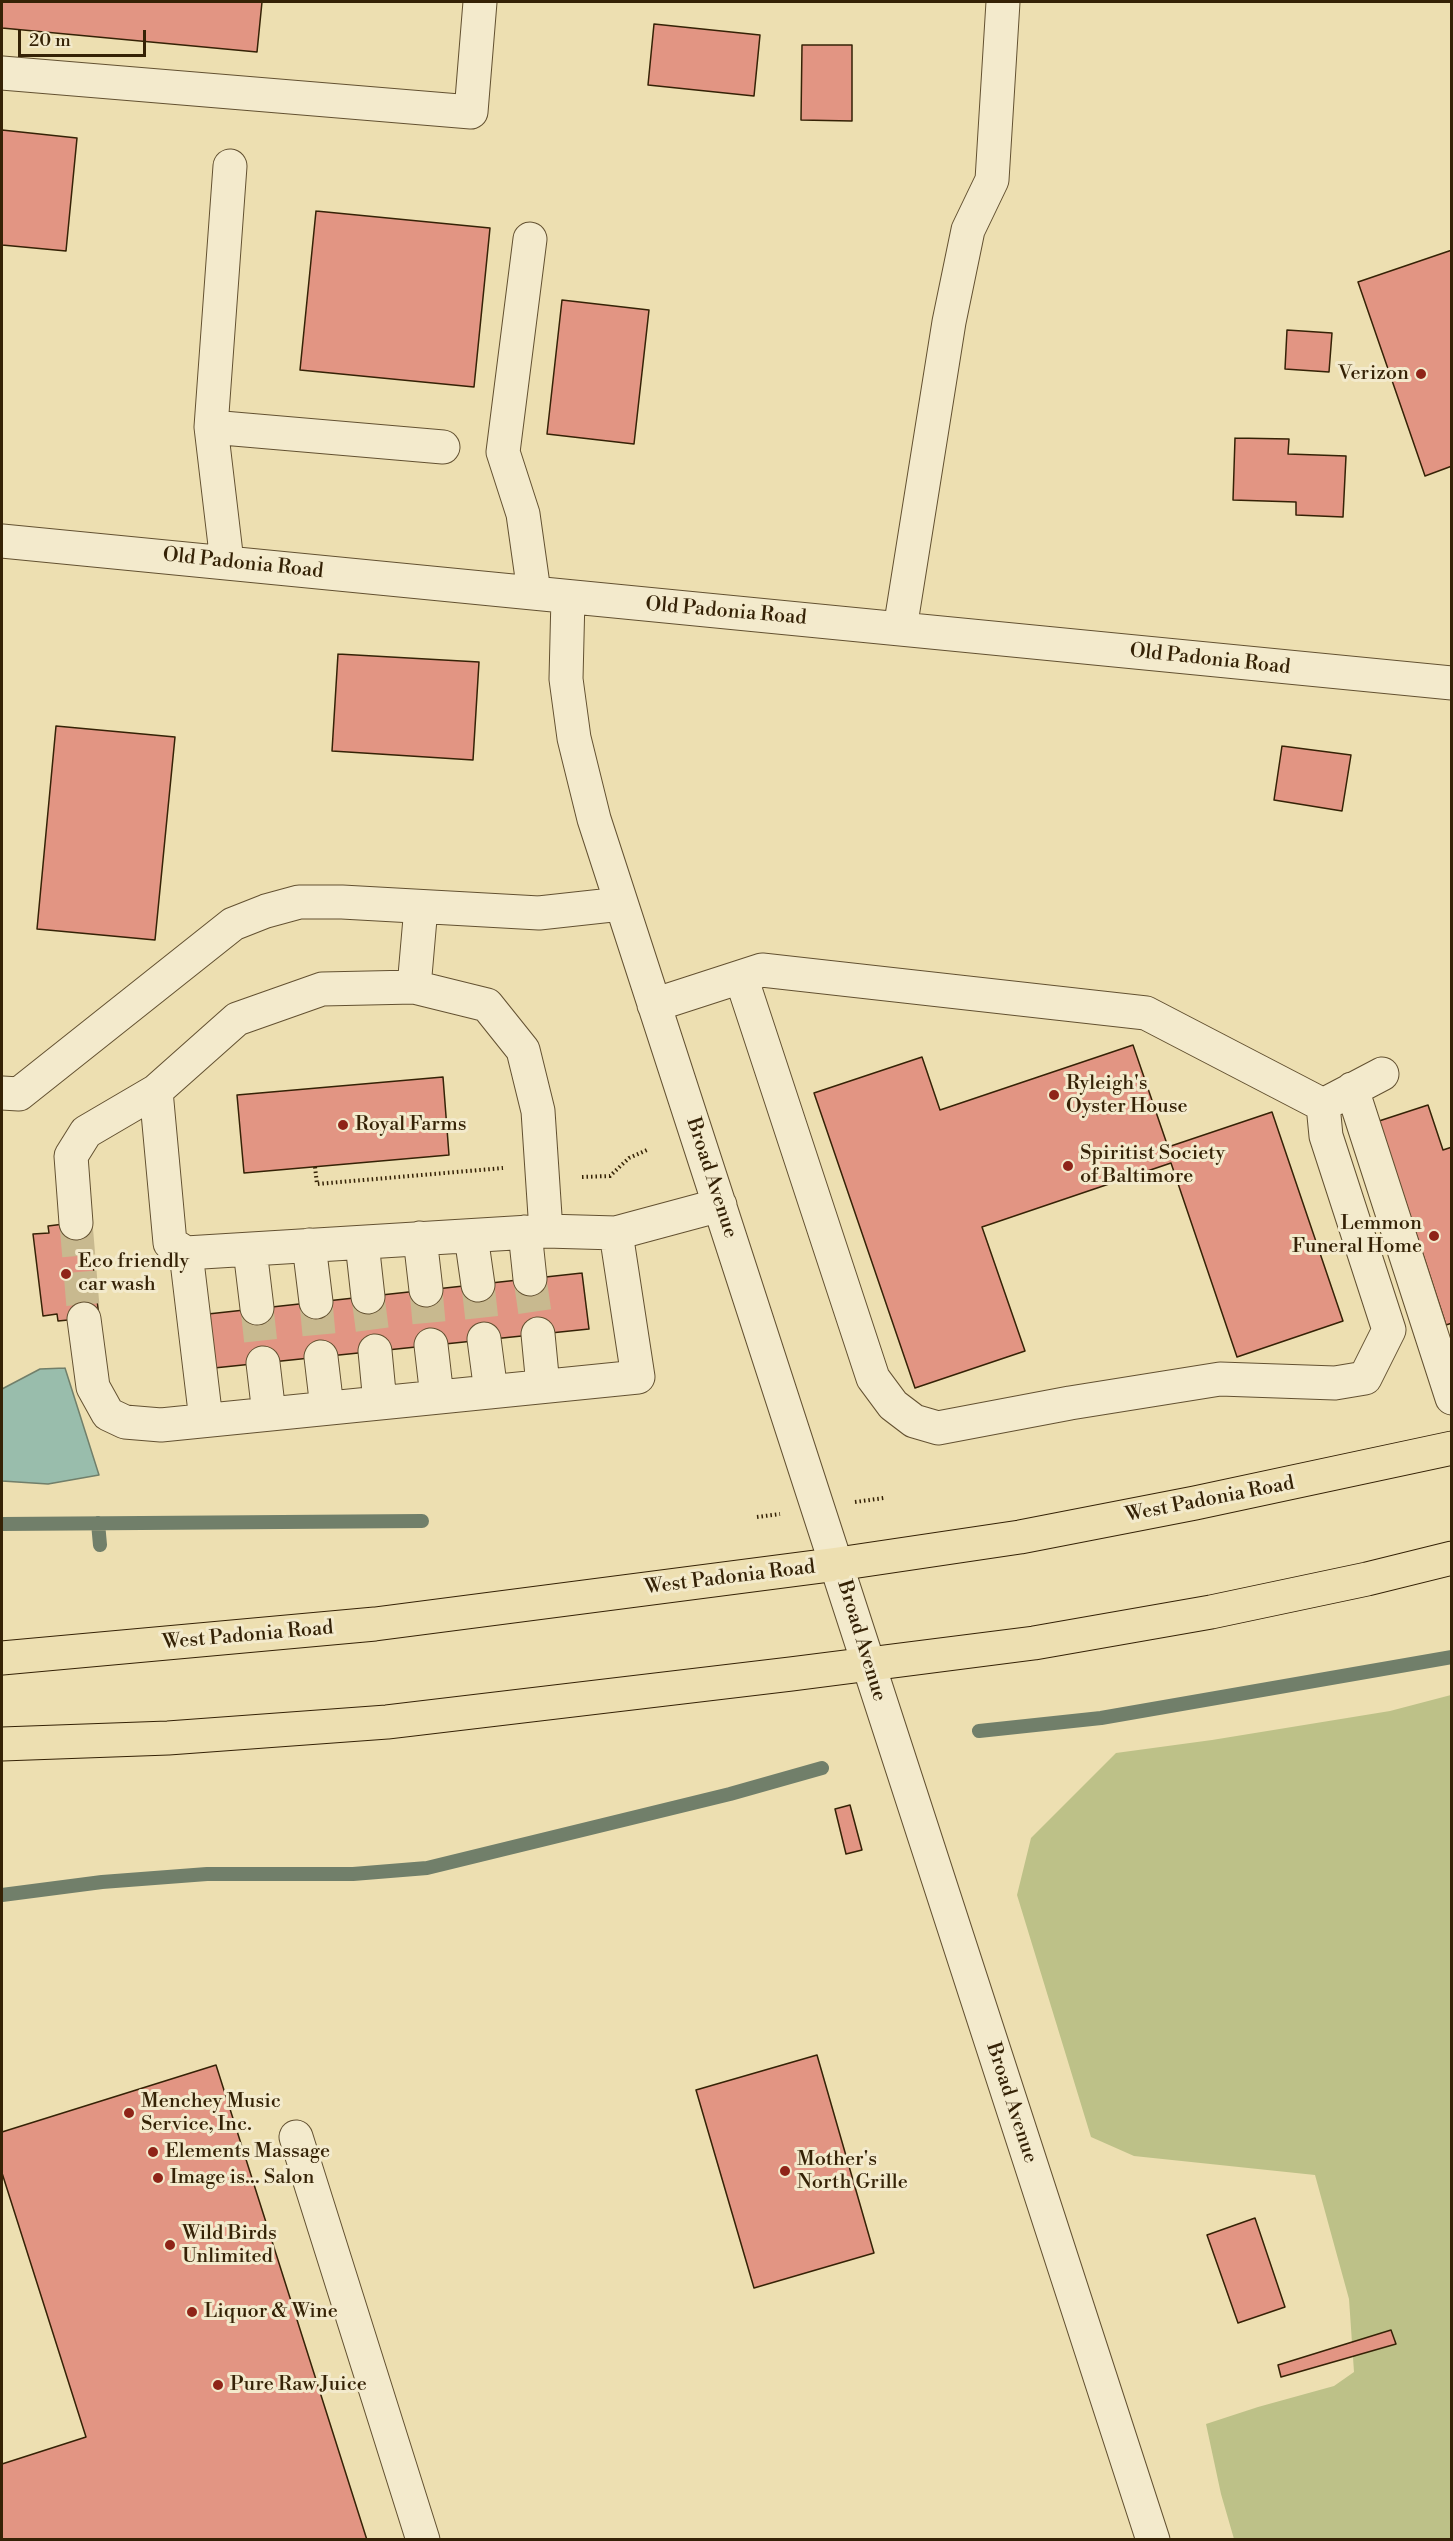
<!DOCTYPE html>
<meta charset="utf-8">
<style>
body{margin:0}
#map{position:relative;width:1453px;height:2541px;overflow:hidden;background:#eddfb1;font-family:"Libre Bodoni",serif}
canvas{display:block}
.frame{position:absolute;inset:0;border:3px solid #352206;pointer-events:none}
.scale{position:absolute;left:18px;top:30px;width:128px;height:27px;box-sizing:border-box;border:3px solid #352206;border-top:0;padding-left:8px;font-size:18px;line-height:21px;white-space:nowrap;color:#352206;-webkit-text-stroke:4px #f3eacc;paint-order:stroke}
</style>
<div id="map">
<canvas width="1453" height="2541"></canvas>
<div class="frame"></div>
<div class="scale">20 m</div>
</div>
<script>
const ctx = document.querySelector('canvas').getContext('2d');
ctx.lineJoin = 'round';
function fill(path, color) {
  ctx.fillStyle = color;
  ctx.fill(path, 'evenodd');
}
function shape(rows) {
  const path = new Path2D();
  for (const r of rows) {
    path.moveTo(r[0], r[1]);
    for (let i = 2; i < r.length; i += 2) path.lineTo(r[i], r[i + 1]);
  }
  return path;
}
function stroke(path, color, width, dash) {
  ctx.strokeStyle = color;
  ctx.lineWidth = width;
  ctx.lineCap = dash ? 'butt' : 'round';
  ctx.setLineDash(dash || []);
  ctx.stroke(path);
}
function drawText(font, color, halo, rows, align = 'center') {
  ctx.font = font + ' "Libre Bodoni",serif';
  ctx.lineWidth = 6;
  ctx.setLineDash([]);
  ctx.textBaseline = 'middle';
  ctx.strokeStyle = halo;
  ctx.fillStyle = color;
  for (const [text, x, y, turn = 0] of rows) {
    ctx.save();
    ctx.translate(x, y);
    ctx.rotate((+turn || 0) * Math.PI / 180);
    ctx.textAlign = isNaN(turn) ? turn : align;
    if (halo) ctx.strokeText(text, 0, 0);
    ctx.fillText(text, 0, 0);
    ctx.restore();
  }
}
fill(shape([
 [1451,1695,1451,2539,1234,2539,1221,2494,1206,2424,1258,2407,1334,2386,1354,2372,1349,2299,1315,2175,1134,2156,1091,2137,1017,1895,1031,1838,1116,1753,1212,1740,1390,1711]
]), '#bdc188');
const water = shape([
 [65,1368,99,1475,48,1484,2,1481,2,1389,40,1369,65,1368]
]);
fill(water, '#99bdac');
stroke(water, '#717f6a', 1.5);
stroke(shape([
 [98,1523,100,1545],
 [2,1524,422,1521],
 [979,1731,1101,1718,1452,1657],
 [2,1895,102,1882,207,1874,353,1874,427,1868,730,1794,822,1768]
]), '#717f6a', 14);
const building = shape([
 [2,2,262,2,257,52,2,28,2,2],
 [654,24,760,35,754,96,648,85,654,24],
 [802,45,852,45,852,121,801,120,802,45],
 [2,130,77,138,66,251,2,245,2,130],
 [316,211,490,228,474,387,300,370,316,211],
 [1452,250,1452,466,1425,476,1358,282,1452,250],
 [562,300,649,310,634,444,547,434,562,300],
 [1287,330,1332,333,1329,372,1285,369,1287,330],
 [1235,438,1289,439,1288,454,1346,456,1343,517,1296,515,1296,502,1233,500,1235,438],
 [338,654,479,662,473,760,332,751,338,654],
 [56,726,175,737,155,940,37,929,56,726],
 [1282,746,1351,755,1342,811,1274,800,1282,746],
 [1133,1045,1168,1147,1272,1112,1343,1321,1237,1357,1171,1163,982,1227,1025,1351,915,1388,814,1093,922,1057,940,1110,1133,1045],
 [443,1077,449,1155,244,1173,237,1095,443,1077],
 [1428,1105,1443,1150,1452,1147,1452,1323,1446,1325,1379,1121,1428,1105],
 [88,1221,99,1317,58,1321,57,1314,43,1316,33,1234,49,1233,48,1226,88,1221],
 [582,1273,589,1329,214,1368,208,1314,582,1273],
 [850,1805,862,1850,846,1854,835,1809,850,1805],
 [817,2055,874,2253,754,2288,696,2090,817,2055],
 [216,2065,367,2540,2,2540,2,2464,86,2437,2,2173,2,2132,216,2065],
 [1255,2218,1285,2307,1238,2323,1207,2235,1255,2218],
 [1391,2330,1396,2344,1281,2377,1278,2365,1391,2330]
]);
fill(building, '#e29583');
stroke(building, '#352206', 1.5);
stroke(shape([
 [76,1223,84,1319],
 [530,1279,538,1334],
 [478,1285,484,1339],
 [426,1290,431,1345],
 [368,1297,375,1351],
 [316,1302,321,1357],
 [257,1308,263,1363]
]), '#c8b98f', 33, [33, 16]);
const minor = shape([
 [2,73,471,112,480,2],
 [530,239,503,452,523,514,534,592],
 [211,427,443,447],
 [2,541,1452,683],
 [227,562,211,427,230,166],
 [568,597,566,679,574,738,594,819,1153,2540],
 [900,629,949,322,968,230,992,180,1003,2],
 [421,907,414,987,322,989,237,1019,156,1091,170,1243,186,1253,546,1231,616,1233,720,1205],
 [741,977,873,1378,893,1405,914,1421,938,1428,1070,1403,1220,1379,1335,1383,1365,1378,1389,1330,1326,1136,1323,1105],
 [414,987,487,1005,523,1050,538,1111,546,1231],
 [654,1005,762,970,1146,1013,1323,1105,1382,1074],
 [1352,1089,1452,1398],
 [2,1093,19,1094,233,924,266,911,299,902,342,902,539,913,621,904],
 [76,1223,71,1156,86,1132,156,1091],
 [525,1232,530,1279],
 [471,1236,478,1285],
 [420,1238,426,1290],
 [362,1243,368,1297],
 [309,1245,316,1302],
 [250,1250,257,1308],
 [186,1253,206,1420],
 [84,1319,93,1387,108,1414,125,1422,161,1425,638,1377,616,1233],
 [538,1334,543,1386],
 [484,1339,491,1392],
 [431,1345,437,1397],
 [375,1351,380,1403],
 [321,1357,327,1408],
 [263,1363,269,1414],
 [296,2137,423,2540]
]);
const major = shape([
 [2,1658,375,1624,838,1564,1020,1537,1195,1503,1452,1448],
 [2,1744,168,1738,387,1722,791,1674,1034,1643,1211,1612,1367,1579,1452,1558]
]);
stroke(minor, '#635131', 35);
stroke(major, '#352206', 35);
stroke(shape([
 [315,1167,317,1184,503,1168],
 [582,1177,610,1176,629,1158,647,1150],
 [855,1502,884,1498],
 [757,1517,780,1514]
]), '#352206', 4, [1.5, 3]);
stroke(minor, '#f3eacc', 33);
stroke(major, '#eddfb1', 33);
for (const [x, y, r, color] of [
 [1421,374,6,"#8f2418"],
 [1054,1095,6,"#8f2418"],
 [343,1125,6,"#8f2418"],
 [1068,1166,6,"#8f2418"],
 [1434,1236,6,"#8f2418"],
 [66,1274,6,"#8f2418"],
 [129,2113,6,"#8f2418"],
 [153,2152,6,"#8f2418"],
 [785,2171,6,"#8f2418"],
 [158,2178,6,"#8f2418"],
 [170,2245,6,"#8f2418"],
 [192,2312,6,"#8f2418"],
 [218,2385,6,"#8f2418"]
]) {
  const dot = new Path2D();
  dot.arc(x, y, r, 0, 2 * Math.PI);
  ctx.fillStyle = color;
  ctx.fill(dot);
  stroke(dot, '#f3eacc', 2);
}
drawText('20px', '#352206', '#f3eacc', [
 ["Verizon",1409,374,"right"],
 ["Ryleigh's",1066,1084],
 ["Oyster House",1066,1107],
 ["Royal Farms",355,1125],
 ["Spiritist Society",1080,1154],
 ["of Baltimore",1080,1177],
 ["Lemmon",1422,1224,"right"],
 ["Funeral Home",1422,1247,"right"],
 ["Eco friendly",78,1262],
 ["car wash",78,1285],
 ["Menchey Music",141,2102],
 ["Service, Inc.",141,2125],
 ["Elements Massage",165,2152],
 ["Mother's",797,2160],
 ["North Grille",797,2183],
 ["Image is… Salon",170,2178],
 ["Wild Birds",182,2234],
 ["Unlimited",182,2257],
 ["Liquor & Wine",204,2312],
 ["Pure Raw Juice",230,2385]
], 'left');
drawText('20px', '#352206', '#f3eacc', [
 ["Old Padonia Road",243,564,6],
 ["Old Padonia Road",726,612,5],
 ["Old Padonia Road",1210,660,6],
 ["Broad Avenue",711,1178,72],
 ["West Padonia Road",1210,1500,-11],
 ["West Padonia Road",730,1578,-7],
 ["West Padonia Road",248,1636,-5],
 ["Broad Avenue",861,1641,73],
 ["Broad Avenue",1011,2103,72]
]);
</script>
